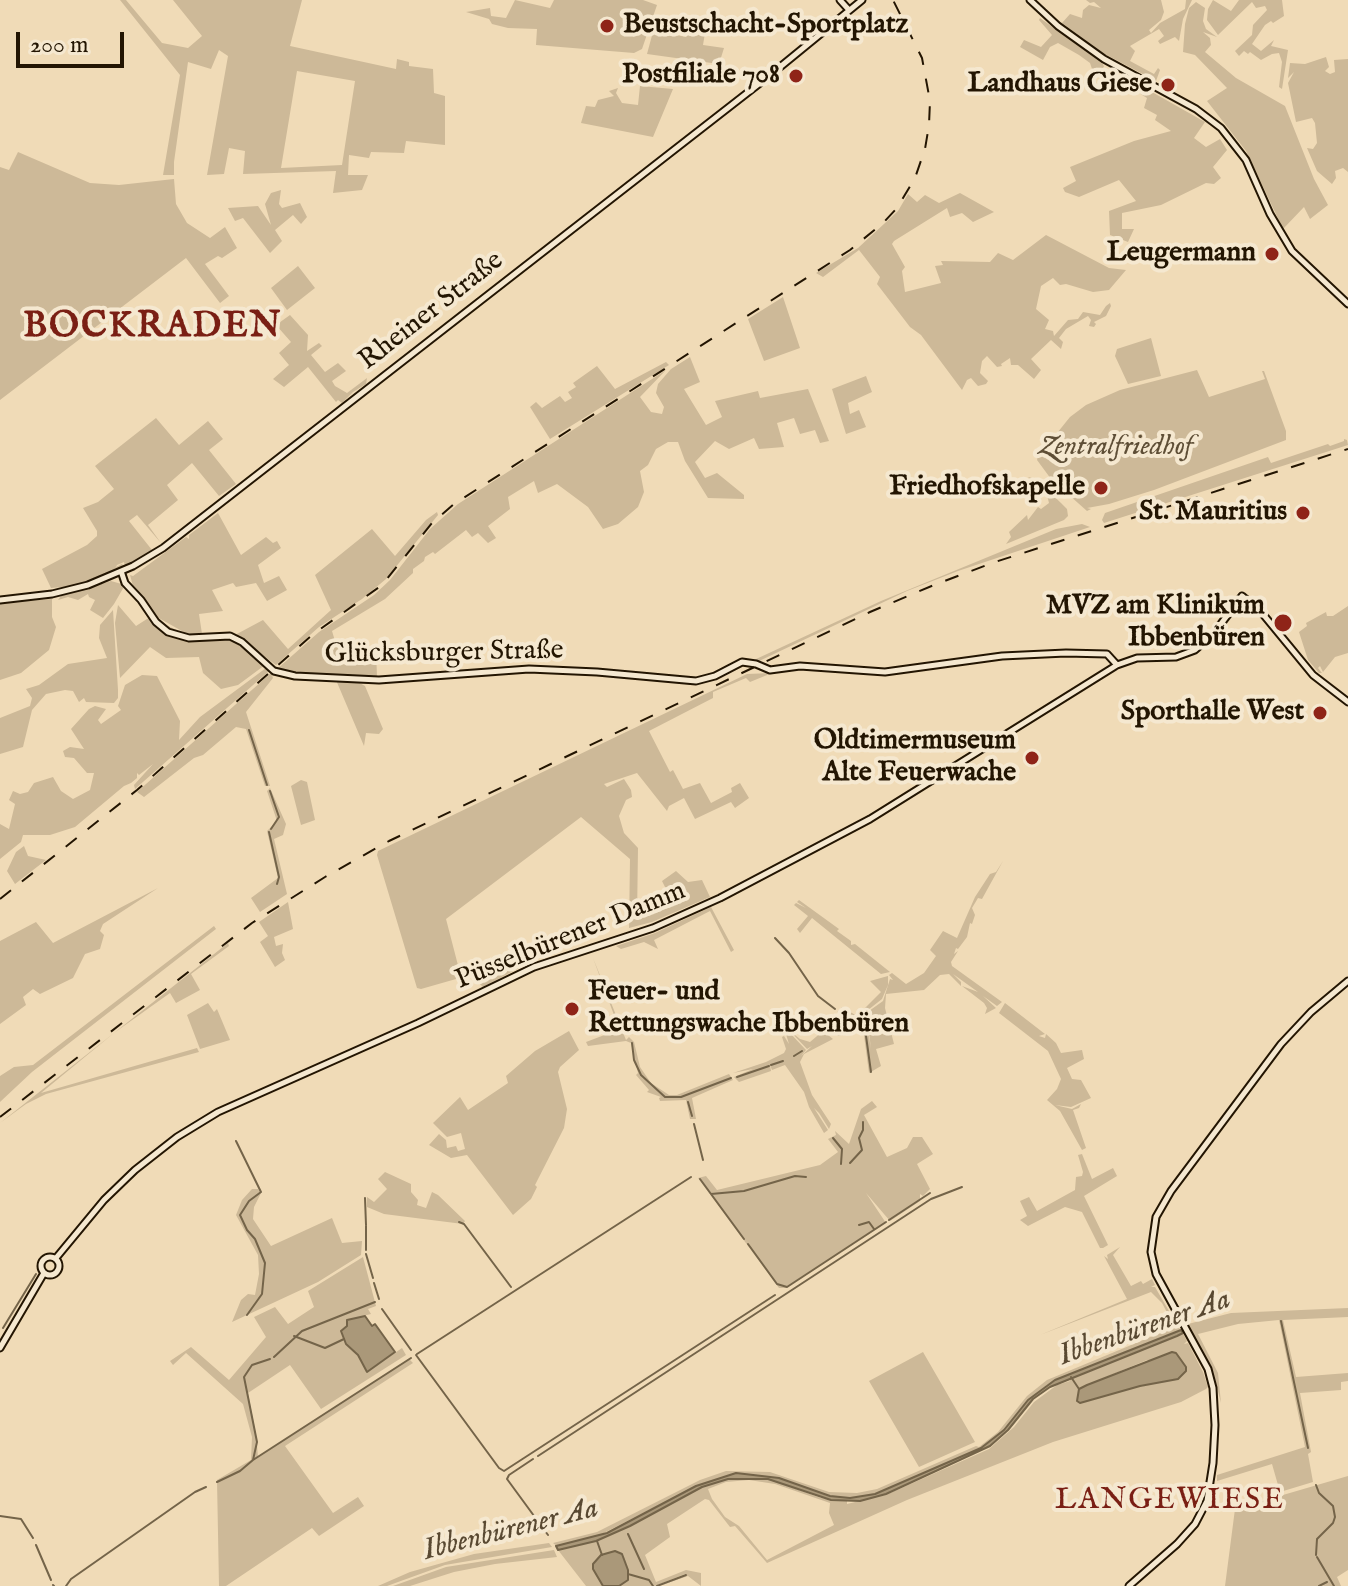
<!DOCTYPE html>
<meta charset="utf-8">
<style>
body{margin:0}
#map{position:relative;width:1348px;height:1586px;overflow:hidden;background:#f0dbb7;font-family:"IM FELL English",serif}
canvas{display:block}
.scale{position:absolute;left:16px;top:32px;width:108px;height:36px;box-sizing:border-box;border:4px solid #231502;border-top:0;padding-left:10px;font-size:24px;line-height:28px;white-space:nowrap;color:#231502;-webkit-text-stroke:6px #f5e8d0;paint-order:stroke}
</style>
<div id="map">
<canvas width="1348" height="1586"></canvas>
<div class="scale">200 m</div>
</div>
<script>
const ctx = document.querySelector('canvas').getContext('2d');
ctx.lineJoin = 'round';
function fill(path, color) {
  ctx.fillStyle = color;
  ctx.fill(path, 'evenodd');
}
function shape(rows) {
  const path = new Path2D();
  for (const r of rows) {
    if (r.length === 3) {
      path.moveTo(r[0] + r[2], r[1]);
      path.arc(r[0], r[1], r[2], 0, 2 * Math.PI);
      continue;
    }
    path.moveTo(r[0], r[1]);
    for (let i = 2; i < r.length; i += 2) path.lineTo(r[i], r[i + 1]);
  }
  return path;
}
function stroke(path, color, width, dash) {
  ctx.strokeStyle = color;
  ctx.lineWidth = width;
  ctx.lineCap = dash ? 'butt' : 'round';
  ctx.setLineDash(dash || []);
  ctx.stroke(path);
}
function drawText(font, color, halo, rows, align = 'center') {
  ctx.font = font + ' "IM FELL English",serif';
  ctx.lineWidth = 8;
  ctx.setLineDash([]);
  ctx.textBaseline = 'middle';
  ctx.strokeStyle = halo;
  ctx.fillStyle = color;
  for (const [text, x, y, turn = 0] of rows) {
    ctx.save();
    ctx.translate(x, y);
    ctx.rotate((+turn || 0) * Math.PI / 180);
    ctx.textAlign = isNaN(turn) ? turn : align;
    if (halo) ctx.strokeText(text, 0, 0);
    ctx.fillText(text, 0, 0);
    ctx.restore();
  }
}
fill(shape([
 [120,0,126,0,162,43,188,48,202,36,173,0,302,0,290,46,396,69,397,59,409,62,409,66,433,69,434,93,445,96,445,145,406,141,404,153,371,152,369,158,349,155,348,175,368,175,362,190,333,193,336,171,243,174,245,151,229,148,224,174,207,175,228,56,219,50,211,69,188,62,174,162,174,175,163,175,180,75],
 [297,71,355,81,342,165,281,168],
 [515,0,550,8,554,0,643,0,657,5,642,49,634,53,536,45,537,29,508,28,492,24,489,19,466,12,490,8,491,16,506,18],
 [1086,0,1161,0,1164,12,1161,20,1149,30,1151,33,1160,23,1185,9,1186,0,1192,0,1183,19,1179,41,1175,37,1160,44,1158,41,1164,36,1159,29,1130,46,1135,51,1130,61,1154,74,1158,68,1160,70,1156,81,1101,52,1062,23,1070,14,1082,18,1083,10,1089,5,1101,8,1094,2,1090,3],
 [1213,0,1231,11,1239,0,1282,0,1284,16,1273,23,1271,21,1265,25,1252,44,1261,51,1274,40,1271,46,1288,50,1282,89,1279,87,1282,62,1279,53,1272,54,1261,60,1250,52,1248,54,1244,51,1239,56,1235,51,1252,35,1253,25,1267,10,1265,6,1256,8,1252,2,1218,35,1207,20,1208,9],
 [1196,2,1205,8,1203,21,1206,29,1217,37,1203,32,1210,38,1211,45,1205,52,1236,78,1285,106,1314,179,1328,205,1310,219,1304,207,1283,229,1246,151,1207,101,1227,88,1195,55,1183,52,1185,24,1189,8],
 [657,17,675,21,672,34,686,37,690,31,705,33,703,45,724,48,719,64,647,54],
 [1040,18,1103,64,1104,67,1098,71,1092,69,1090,63,1079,55,1058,43,1050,47,1043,60,1020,47,1024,40,1041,47,1052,35,1039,20],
 [1326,57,1329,67,1325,71,1330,74,1335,72,1334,60,1348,59,1348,172,1343,168,1335,171,1336,178,1332,184,1317,171,1307,148,1313,149,1317,143,1315,123,1312,118,1296,122,1288,83,1294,72,1288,78,1290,63,1305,64],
 [1129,79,1205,122,1194,138,1206,147,1220,139,1227,150,1213,167,1221,178,1214,184,1206,183,1161,205,1122,213,1122,229,1134,229,1128,242,1110,235,1109,211,1136,201,1119,180,1079,197,1065,192,1063,188,1076,181,1070,167,1134,141,1171,131,1155,120,1157,115,1144,108,1147,98,1126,85],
 [640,86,673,89,653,137,581,123,586,106,595,107,598,100,614,96,609,91,618,88,616,93,622,103,638,105],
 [18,152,90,183,119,185,174,179,176,204,187,223,210,238,225,227,237,248,222,258,218,256,205,264,229,296,220,303,186,258,0,400,0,167,9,170],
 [281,190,279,204,282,208,300,203,307,217,301,224,293,215,275,230,282,241,270,253,243,218,235,221,228,208,258,206,271,225,265,204,271,193],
 [960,193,994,212,973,222,962,213,950,217,947,208,894,241,892,244,905,267,902,271,905,292,941,283,935,266,943,265,941,261,990,262,998,253,1013,260,1046,235,1109,268,1126,270,1109,290,1093,292,1066,284,1060,285,1053,278,1041,286,1036,309,1049,320,1045,329,1053,331,1054,336,1068,320,1078,319,1083,312,1100,315,1106,306,1110,303,1111,306,1106,316,1094,322,1096,324,1094,327,1089,326,1091,320,1088,316,1066,329,1059,338,1063,342,1061,349,1051,340,1031,359,1041,370,1034,379,1018,365,1011,365,1010,358,1001,364,1002,366,997,367,987,356,982,361,980,373,988,381,986,384,978,386,971,378,967,380,962,390,921,335,910,327,877,284,880,277,859,250,823,277,816,273,858,248,898,211,908,194,917,202,925,195,939,203],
 [298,266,315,288,287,310,271,288],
 [783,297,800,348,764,361,748,319],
 [290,315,308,335,307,351,319,343,322,346,311,355,325,372,338,363,346,371,332,381,335,386,347,393,367,378,366,384,353,392,342,403,338,400,336,402,308,367,284,387,273,379,289,365,279,353,291,342,276,325],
 [1151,338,1161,376,1128,384,1115,356,1117,349],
 [690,357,700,382,684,389,706,425,722,417,715,401,758,391,760,398,808,389,829,441,820,443,815,430,800,434,794,418,777,423,784,447,759,449,754,438,729,449,715,441,695,462,705,478,717,473,744,495,744,499,708,498,685,461,678,442,668,442,656,449,648,465,640,471,644,492,638,507,618,524,603,529,588,507,557,484,538,493,534,481,508,497,510,509,488,526,496,538,488,543,478,533,472,537,466,530,435,554,433,552,425,557,424,561,413,569,413,573,385,599,332,631,335,641,376,649,377,677,286,672,277,669,319,632,374,595,390,580,430,529,458,504,666,370,640,397,651,412,662,414,664,407,656,393,658,384,671,369],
 [666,362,669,365,550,439,530,407,536,402,542,408,560,396,565,402,572,398,568,392,576,387,573,383,597,366,615,389],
 [1197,370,1209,397,1265,379,1262,371,1264,371,1286,431,1286,440,1154,490,1109,504,1087,508,1091,509,1087,511,1051,479,1037,460,1039,452,1041,453,1070,417,1086,405,1120,390],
 [866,376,872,392,848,403,850,414,859,410,866,427,846,434,832,389],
 [156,418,179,445,208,421,223,439,209,450,236,484,219,496,192,463,167,485,178,500,148,525,161,543,137,515,129,521,152,550,140,557,161,547,125,566,124,562,117,565,116,567,122,564,124,567,116,570,115,567,115,571,96,579,75,586,51,588,42,569,87,545,97,536,97,531,83,508,98,502,114,489,95,466],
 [1344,439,1347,440,1348,445,1104,523,1102,520,1105,513,1268,457,1271,463,1328,444,1330,446,1344,441],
 [1028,477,1036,479,1061,503,1067,509,1068,516,1064,520,1006,544,1011,537,1009,532,1027,515,1028,520,1038,507,1041,509,1049,503,1047,495],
 [437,512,438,515,386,579,362,599,319,627,276,665,235,635,263,620,288,649,331,610,315,575,372,529,395,556,426,520],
 [218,513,241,555,266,537,273,543,277,541,281,548,258,565,264,583,279,576,287,590,267,601,256,583,236,587,233,583,212,590,223,611,199,614,202,634,189,635,157,617,166,625,189,636,178,635,161,625,152,613,133,586,130,575,133,576,186,537,189,539,189,535],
 [1082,524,1090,527,958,571,907,591,757,662,754,660,881,601,1056,529],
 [111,581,125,585,114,604,103,618,90,610,95,600,89,597,88,594,78,600,68,597,58,600,61,596],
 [52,599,52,617,56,627,49,650,21,673,0,680,0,603],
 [118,605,136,626,150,617,165,634,178,639,230,638,265,665,238,685,221,689,203,673,199,657,166,658,150,647,120,678,115,623],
 [1348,606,1348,653,1335,657,1323,672,1320,666,1318,668,1322,673,1319,673,1308,660,1299,632,1307,626,1306,623,1326,612,1327,616,1333,616],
 [113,610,118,690,118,698,114,703,86,702,84,698,79,702,73,691,65,690,46,694,32,710,23,747,0,754,0,718,30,706,32,698,26,689,39,685,68,664,107,658,99,638,100,625],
 [266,668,269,671,135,789,134,785,153,764,139,775,137,773,137,778,131,783,124,786,75,827,50,835,23,835,21,842,0,859,0,824,9,829,15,804,9,800,13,791,20,794,28,792,34,783,53,777,61,791,73,799,90,790,94,773,87,773,74,758,65,757,63,751,70,747,84,749,71,729,89,709,95,706,106,709,98,720,101,724,121,710,118,706,125,685,142,675,157,676,180,721,179,740,200,717],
 [271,673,273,678,246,712,270,786,265,786,246,729,236,727,203,755,194,758,144,797,137,792],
 [772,673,750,682,746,678,713,692,713,698,649,731,670,772,673,770,683,789,700,783,711,803,732,792,731,788,740,783,749,798,735,808,731,802,695,819,684,798,669,806,667,811,637,773,604,784,607,787,624,779,631,790,632,797,626,800,619,816,624,833,638,848,637,918,672,901,662,881,676,871,688,882,702,880,710,897,652,922,629,928,630,859,581,817,446,919,460,973,534,960,483,987,470,975,421,989,417,988,377,855,378,851,747,674],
 [336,680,358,682,365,686,383,729,379,734,366,733,364,746],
 [301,780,307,782,315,820,301,825,291,786],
 [270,788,286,824,283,835,274,839,287,894,260,912,251,898,278,878,267,831,277,821,267,791],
 [24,846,28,856,46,860,15,884,7,871,16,852],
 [1003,861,982,899,978,898,972,908,975,915,972,924,970,923,967,937,958,949,956,948,954,954,958,951,951,962,952,966,1002,1002,997,1006,983,996,996,1008,985,1014,987,1008,984,1003,962,986,978,992,953,974,961,982,961,986,949,974,940,975,924,990,886,994,885,1008,894,1044,876,1049,881,1066,869,1073,863,1028,838,1036,837,1034,841,1029,835,1032,849,1020,837,1012,842,1007,857,1016,881,992,870,981,888,976,888,985,882,999,868,1010,864,1019,866,1019,871,1049,867,1016,869,1011,883,1001,890,979,893,980,889,975,892,973,906,984,924,973,936,956,930,950,943,931,957,938,975,897,990,874,996,872],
 [158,888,103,924,100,931,104,935,100,949,85,954,73,978,40,994,33,989,23,997,26,1005,0,1024,0,941,36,922,53,943],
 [799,900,839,929,837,931,851,941,851,945,855,944,890,972,881,974,812,918,800,933,797,929,808,916,794,905,796,903,806,908,797,902],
 [288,902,293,929,274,937,276,946,283,944,282,953,285,960,275,967,260,942,268,936,259,922],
 [711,907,734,950,731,952,710,911,654,940,658,949,644,942,621,949,616,946,655,933],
 [214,926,216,929,32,1072,0,1102,0,1076,14,1067,33,1065],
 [228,943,229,946,191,974,200,990,176,1003,170,993,114,1033,41,1093,197,1048,199,1052,46,1094,26,1104,0,1123],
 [593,958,626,1040,629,1037,634,1042,640,1067,651,1083,669,1095,677,1095,729,1074,733,1080,692,1098,696,1119,690,1119,686,1100,660,1101,659,1098,661,1097,647,1092,649,1090,636,1075,638,1073,631,1043,626,1041,588,1046,586,1042,615,1031,618,1026],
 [208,1003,214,1012,217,1009,230,1040,200,1049,187,1015],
 [1005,1003,1045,1034,1039,1036,1045,1038,1046,1034,1056,1043,1061,1053,1082,1050,1084,1059,1067,1068,1072,1079,1081,1080,1091,1098,1071,1107,1055,1105,1072,1109,1081,1104,1079,1108,1073,1110,1086,1148,1082,1150,1060,1111,1047,1100,1057,1089,1061,1079,1048,1051,999,1013],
 [569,1031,579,1050,560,1067,558,1072,567,1109,564,1128,535,1185,537,1187,531,1199,513,1215,467,1155,451,1158,429,1145,439,1134,446,1140,447,1148,456,1146,458,1151,465,1149,461,1133,447,1137,433,1123,460,1097,468,1110,508,1083,506,1076,535,1051],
 [790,1031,800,1039,810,1042,823,1031,833,1039,804,1054,800,1062,812,1095,831,1124,829,1129,819,1113,814,1108,828,1130,824,1133,809,1107,804,1092,785,1065,772,1070,770,1065,771,1071,739,1082,734,1077,753,1069,733,1073,766,1062,784,1053,786,1049,782,1037,784,1036,789,1044,786,1034,789,1032,806,1050,801,1056,812,1046,807,1049],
 [872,1101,877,1107,864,1115,887,1157,907,1148,913,1137,922,1137,933,1154,917,1164,930,1189,923,1196,920,1194,920,1201,890,1221,866,1193,886,1223,786,1288,779,1288,698,1178,706,1176,717,1190,820,1165,838,1152,828,1139,836,1135,835,1131,849,1144,861,1109],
 [1082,1154,1092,1179,1113,1168,1117,1176,1084,1196,1108,1245,1103,1248,1100,1248,1082,1212,1065,1207,1028,1226,1020,1220,1027,1216,1020,1201,1029,1197,1037,1211,1075,1190,1076,1177,1082,1176,1083,1172,1078,1155],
 [385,1172,411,1184,411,1192,418,1200,417,1205,426,1208,432,1192,438,1195,465,1221,463,1224,384,1214,367,1207,367,1197,374,1202,387,1189,378,1179],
 [252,1189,258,1189,261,1193,254,1207,253,1219,271,1246,332,1218,342,1243,362,1241,361,1255,318,1282,232,1322,241,1300,248,1294,255,1295,259,1274,258,1255,236,1215,242,1200],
 [1120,1247,1113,1255,1131,1286,1141,1281,1143,1284,1152,1279,1155,1285,1151,1287,1155,1287,1176,1323,1154,1335,1150,1332,1171,1320,1162,1303,1151,1292,1040,1335,1127,1299,1104,1256,1108,1259,1107,1255],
 [363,1257,376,1306,368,1309,371,1314,347,1320,347,1326,341,1331,346,1344,358,1355,367,1372,402,1348,406,1355,321,1409,290,1365,248,1393,256,1434,258,1457,409,1359,413,1363,285,1446,333,1513,358,1497,364,1506,319,1536,312,1528,226,1586,219,1586,217,1480,251,1460,252,1437,243,1404,186,1353,173,1365,170,1361,191,1347,229,1380,266,1337,254,1317,275,1307,288,1324,314,1307,308,1291],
 [1348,1308,1348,1317,1283,1320,1296,1377,1348,1373,1348,1381,1341,1382,1341,1390,1300,1393,1311,1452,1308,1454,1313,1482,1280,1492,1272,1464,1217,1481,1217,1475,1305,1447,1279,1320,1238,1324,1198,1334,1218,1373,1221,1403,1212,1368,1188,1324,1231,1313],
 [1177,1326,1181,1330,1047,1385,1028,1400,1004,1430,981,1448,875,1494,850,1498,830,1496,779,1478,736,1473,696,1486,594,1538,558,1547,553,1543,597,1532,700,1480,726,1471,770,1472,829,1492,857,1493,877,1489,976,1446,979,1447,998,1432,1027,1396,1047,1380],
 [1183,1333,1187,1341,1184,1344,1188,1343,1203,1372,1208,1387,1206,1389,1181,1402,1053,1442,907,1500,767,1563,735,1526,730,1527,709,1500,705,1499,667,1524,670,1537,645,1555,656,1582,686,1570,701,1573,701,1586,688,1576,659,1586,687,1575,685,1574,655,1586,619,1586,628,1580,628,1575,634,1576,629,1573,622,1554,615,1551,601,1555,593,1569,603,1586,586,1586,558,1550,615,1532,702,1487,728,1479,768,1479,821,1498,847,1501,847,1504,888,1494,989,1449,1014,1427,1034,1402,1057,1385,1070,1381,1070,1378],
 [1147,1360,1178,1379,1077,1398,1087,1385],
 [749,1480,775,1484,830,1503,829,1513,834,1525,767,1560,739,1526,725,1517,712,1499,708,1489,726,1482],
 [923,1352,975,1442,919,1467,869,1381],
 [1348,1476,1348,1570,1337,1577,1341,1586,1225,1586,1235,1509],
 [549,1543,552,1547,445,1565,387,1586,378,1586,410,1572,474,1554],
 [554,1550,557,1557,495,1564,454,1572,410,1586,393,1586,446,1567]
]), '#cdb998');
const water = shape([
 [365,1316,372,1326,375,1324,395,1352,367,1372,358,1355,346,1344,341,1331,347,1326,347,1320,365,1316],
 [1181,1330,1183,1333,1177,1336,1050,1387,1033,1399,1008,1430,990,1446,886,1494,860,1501,831,1500,768,1479,728,1479,702,1487,630,1526,596,1541,558,1550,556,1546,607,1533,696,1486,736,1473,779,1478,830,1496,850,1498,875,1494,981,1448,1004,1430,1028,1400,1055,1380,1181,1330],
 [1172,1352,1176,1353,1186,1367,1186,1371,1178,1379,1140,1386,1080,1403,1077,1401,1079,1389,1087,1385,1172,1352],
 [615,1551,622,1554,628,1570,628,1580,619,1586,603,1586,593,1569,593,1564,601,1555,615,1551]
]);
fill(water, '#aa9879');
stroke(water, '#746449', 2);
stroke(shape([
 [249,730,267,785],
 [270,791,279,817,271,829],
 [269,832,279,877,277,884],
 [775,938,789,953,818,996,835,1009],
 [840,1011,855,1019],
 [866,1036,871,1072],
 [632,1043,634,1060,641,1075,665,1097,681,1097,731,1078],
 [794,1056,802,1051],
 [771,1065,783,1061],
 [737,1077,769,1066],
 [688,1102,692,1116],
 [694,1124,703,1160],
 [833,1138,842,1149,841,1164],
 [236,1141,261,1192,249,1201,240,1215,247,1230,255,1239,265,1263,262,1294,247,1315],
 [850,1163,862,1150,859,1138,863,1130,863,1122],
 [700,1179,744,1239],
 [711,1194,744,1191,795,1176,806,1177],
 [365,1198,366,1225],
 [889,1220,930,1193],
 [459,1222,464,1224,511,1287],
 [859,1225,869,1222,874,1229],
 [366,1226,366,1250],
 [748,1244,777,1284,787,1287,886,1222],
 [366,1254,373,1278],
 [374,1283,379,1299],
 [382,1309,411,1350],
 [1281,1321,1308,1448],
 [3,1328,36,1274],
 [294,1336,325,1348,344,1339],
 [417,1354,691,1177],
 [416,1355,499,1468,504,1471,775,1295],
 [274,1357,302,1331,375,1302],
 [1071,1377,1079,1389],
 [538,1456,931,1199,962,1187],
 [533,1459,509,1475,507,1479,548,1535],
 [253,1460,411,1358],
 [217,1482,240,1471,253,1460,257,1442,244,1377,252,1365,270,1359],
 [1316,1485,1319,1493,1333,1506,1335,1517,1333,1523,1317,1539,1316,1555],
 [0,1516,21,1519,33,1538],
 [628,1534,644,1569],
 [597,1541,602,1555],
 [36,1545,51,1580],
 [1317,1557,1334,1586],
 [628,1574,649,1580,653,1586],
 [53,1585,54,1586],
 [66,1586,71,1579,195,1492,206,1487],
 [657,1586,686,1575],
 [1319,1586,1327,1582]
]), '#746449', 2);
const secondary = shape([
 [840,0,849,10],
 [1030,0,1058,26,1104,59,1196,109,1221,128,1246,160,1270,214,1292,251,1348,304],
 [121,571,125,583,141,600,156,622,168,632,189,638,230,636,242,642,274,671,295,676,379,680,529,669,597,672,696,681,715,676,742,662,756,664,770,670,800,666,885,672,1002,656,1066,653,1107,654,1117,665],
 [0,600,52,594,88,585,133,566,163,548,769,76,862,0],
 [50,1266,9],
 [56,1258,104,1200,135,1170,177,1137,218,1112,418,1023,534,967,653,928,720,898,870,819,1117,665,1137,658,1176,657,1195,650,1214,633,1242,596,1262,613,1313,675,1348,702],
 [0,1348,44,1273],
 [1129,1586,1177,1544,1195,1524,1207,1501,1213,1463,1215,1425,1213,1388,1208,1369,1156,1274,1151,1252,1156,1217,1171,1191,1281,1044,1311,1012,1348,981]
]);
stroke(secondary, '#231502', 9);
stroke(secondary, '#f5e8d0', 5);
stroke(shape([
 [0,899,137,790,312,635,382,585,432,523,454,504,850,250,883,223,897,208,915,178,925,149,929,125,930,101,922,58,893,0],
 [0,1117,252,923,325,877,389,841,870,612,934,585,995,562,1348,449]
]), '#231502', 2, [14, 14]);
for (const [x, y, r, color] of [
 [607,26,8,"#8f2418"],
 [796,76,8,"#8f2418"],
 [1168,85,8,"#8f2418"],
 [1272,254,8,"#8f2418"],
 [1101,488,8,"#8f2418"],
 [1303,513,8,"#8f2418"],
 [1283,623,10,"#8f2418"],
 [1320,713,8,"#8f2418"],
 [1032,758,8,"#8f2418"],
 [572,1009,8,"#8f2418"]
]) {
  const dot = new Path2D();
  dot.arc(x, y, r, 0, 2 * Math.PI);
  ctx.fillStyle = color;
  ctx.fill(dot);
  stroke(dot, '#f5e8d0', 3);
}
drawText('bold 28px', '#231502', '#f5e8d0', [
 ["Beustschacht-Sportplatz",623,26,"left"],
 ["Postfiliale 708",780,76],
 ["Landhaus Giese",1152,85],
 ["Leugermann",1256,254],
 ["Friedhofskapelle",1085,488],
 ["St. Mauritius",1287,513],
 ["MVZ am Klinikum",1265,607],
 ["Ibbenbüren",1265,639],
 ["Sporthalle West",1304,713],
 ["Oldtimermuseum",1016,742],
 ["Alte Feuerwache",1016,774],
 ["Feuer- und",588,993,"left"],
 ["Rettungswache Ibbenbüren",588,1025,"left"]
], 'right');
drawText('28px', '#231502', '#f5e8d0', [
 ["Rheiner Straße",432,312,-38],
 ["Glücksburger Straße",444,654,-1],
 ["Püsselbürener Damm",571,937,-22]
]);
drawText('italic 28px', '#5e4e36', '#f5e8d0', [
 ["Zentralfriedhof",1116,448]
]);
drawText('italic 30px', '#594932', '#f5e8d0', [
 ["Ibbenbürener Aa",1145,1329,-19],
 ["Ibbenbürener Aa",511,1531,-14]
]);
ctx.letterSpacing = '2px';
drawText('30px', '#7a1f14', '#f5e8d0', [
 ["LANGEWIESE",1170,1502]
]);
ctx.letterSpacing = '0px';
ctx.letterSpacing = '2px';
drawText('bold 36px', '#7a1f14', '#f5e8d0', [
 ["BOCKRADEN",153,329]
]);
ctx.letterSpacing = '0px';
</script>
